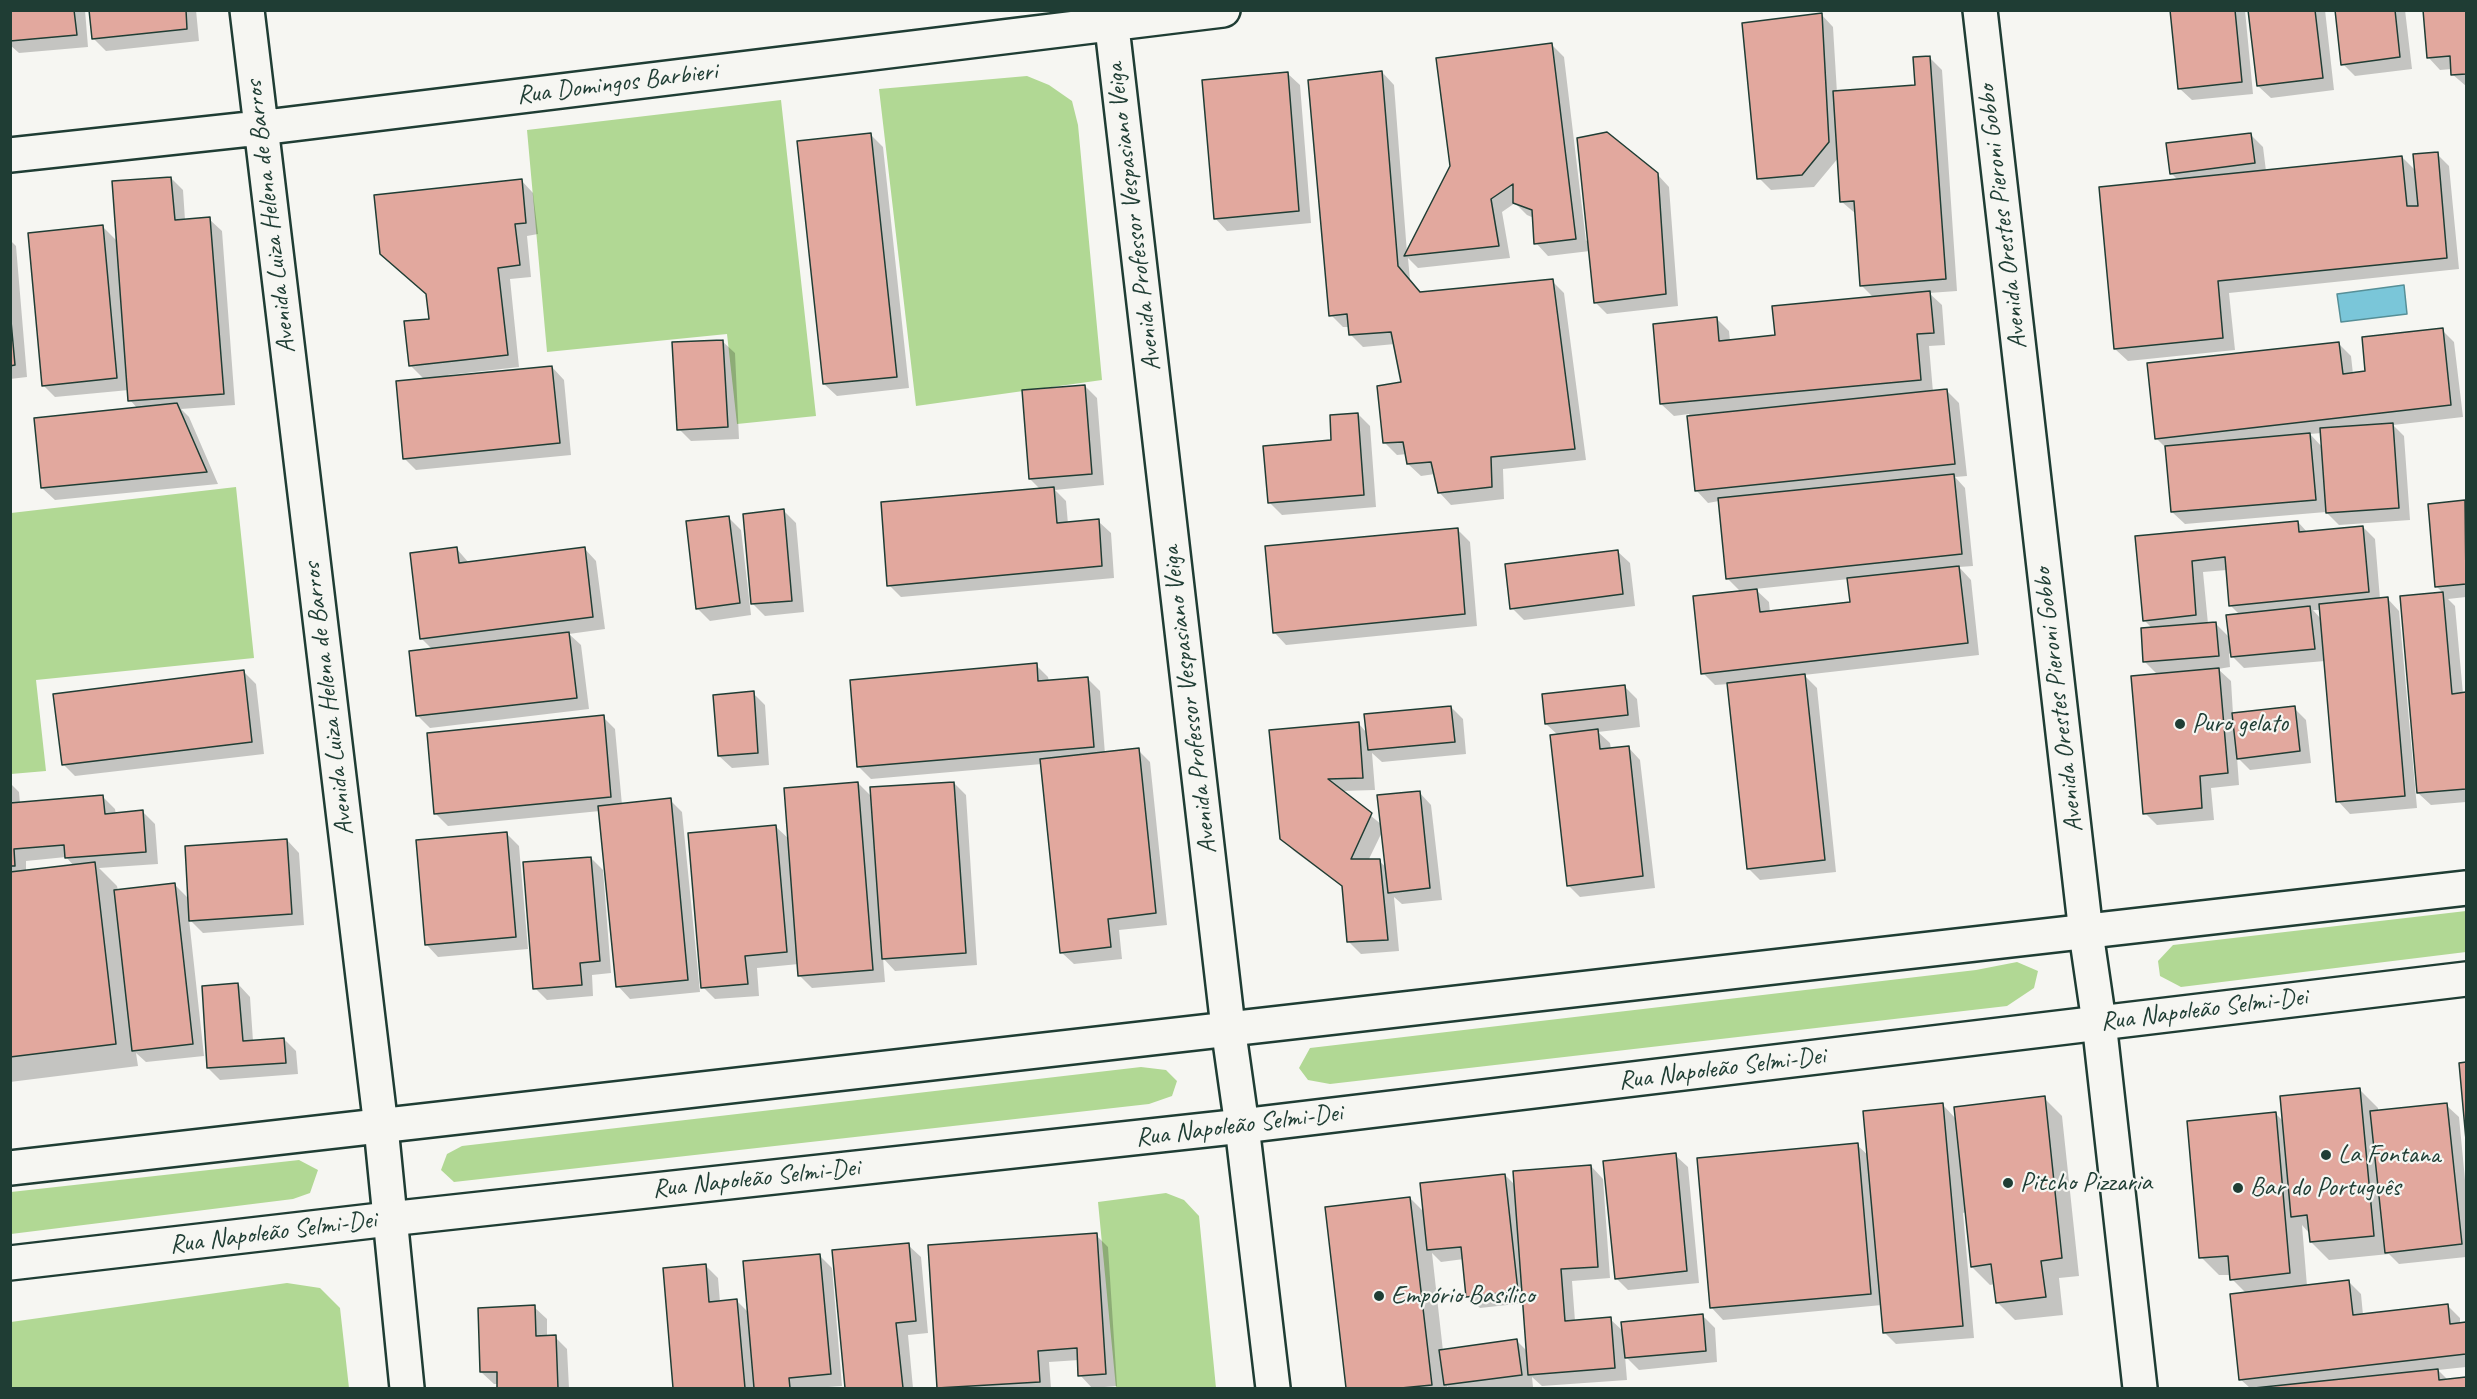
<!DOCTYPE html>
<meta charset="utf-8">
<style>
body{margin:0}
#map{position:relative;width:2477px;height:1399px;overflow:hidden;background:#f6f6f2;font-family:Caveat,sans-serif}
canvas{display:block}
.frame{position:absolute;inset:0;border:12px solid #1f3d34;pointer-events:none}
</style>
<div id="map">
<canvas width="2477" height="1399"></canvas>
<div class="frame"></div>
</div>
<script>
const ctx = document.querySelector('canvas').getContext('2d');
ctx.lineJoin = 'round';
function fill(path, color) {
  ctx.fillStyle = color;
  ctx.fill(path, 'evenodd');
}
function shape(rows) {
  const path = new Path2D();
  for (const r of rows) {
    path.moveTo(r[0], r[1]);
    for (let i = 2; i < r.length; i += 2) path.lineTo(r[i], r[i + 1]);
  }
  return path;
}
function stroke(path, color, width, dash) {
  ctx.strokeStyle = color;
  ctx.lineWidth = width;
  ctx.lineCap = dash ? 'butt' : 'round';
  ctx.setLineDash(dash || []);
  ctx.stroke(path);
}
function drawText(font, color, halo, rows, align = 'center') {
  ctx.font = font + ' Caveat,sans-serif';
  ctx.lineWidth = 4.5;
  ctx.setLineDash([]);
  ctx.textBaseline = 'middle';
  ctx.strokeStyle = halo;
  ctx.fillStyle = color;
  for (const [text, x, y, turn = 0] of rows) {
    ctx.save();
    ctx.translate(x, y);
    ctx.rotate((+turn || 0) * Math.PI / 180);
    ctx.textAlign = isNaN(turn) ? turn : align;
    if (halo) ctx.strokeText(text, 0, 0);
    ctx.fillText(text, 0, 0);
    ctx.restore();
  }
}
fill(shape([
 [1027,76,1049,85,1072,101,1078,125,1102,380,916,406,879,89],
 [781,100,816,416,737,424,727,334,547,352,527,130],
 [236,487,254,658,36,680,46,771,11,774,11,513],
 [2466,911,2466,952,2181,987,2160,976,2158,961,2173,945],
 [2017,962,2038,971,2034,988,2007,1006,1330,1084,1308,1080,1299,1068,1310,1048,1976,970],
 [1141,1067,1166,1070,1177,1081,1172,1096,1149,1104,454,1182,441,1170,447,1154,462,1146],
 [299,1160,318,1170,310,1193,293,1199,11,1234,11,1192],
 [1166,1193,1184,1200,1199,1216,1216,1388,1116,1388,1098,1202],
 [287,1283,320,1288,340,1308,349,1388,11,1388,11,1322]
]), '#b1d894');
const water = shape([
 [2404,285,2407,314,2341,322,2337,294,2404,285]
]);
fill(water, '#7ac6d9');
stroke(water, '#568f97', 1.5);
fill(shape([
 [10,10,85,10,88,47,19,53,10,45],
 [91,10,196,10,199,41,106,51,93,38],
 [2172,10,2245,10,2253,94,2192,100,2179,88],
 [2250,10,2325,10,2334,90,2271,98,2258,86],
 [2337,10,2405,10,2412,69,2355,76,2343,64],
 [2424,10,2466,10,2466,86,2452,74,2452,69,2440,70,2428,57],
 [1821,14,1833,27,1837,93,1916,86,1930,58,1942,70,1957,291,1929,293,1942,305,1945,345,1929,346,1933,392,1947,391,1959,403,1967,476,1955,477,1965,488,1973,566,1959,567,1971,580,1979,655,1804,675,1817,688,1836,872,1760,880,1748,868,1729,684,1715,685,1703,673,1741,592,1727,578,1719,501,1708,503,1696,490,1689,414,1674,416,1661,404,1717,319,1729,331,1730,341,1777,337,1874,298,1861,285,1856,214,1842,202,1839,157,1814,187,1771,190,1759,178],
 [1849,579,1852,603,1770,613,1769,602,1755,589],
 [1552,45,1564,57,1586,241,1657,174,1669,187,1678,306,1607,314,1595,302,1590,251,1548,256,1536,243,1534,218,1527,215,1515,203,1502,212,1510,258,1418,268,1408,258,1410,280,1421,294,1552,281,1564,293,1586,460,1503,469,1504,499,1451,505,1439,492,1435,474,1421,476,1408,464,1407,454,1397,455,1384,442,1403,384,1395,344,1363,347,1350,334,1350,327,1343,327,1331,315,1382,72,1394,85,1407,253],
 [1287,73,1300,85,1311,223,1227,231,1215,218],
 [871,135,883,147,909,388,837,396,824,384],
 [2251,135,2263,147,2266,171,2402,157,2416,171,2437,154,2449,166,2459,269,2229,293,2235,350,2128,361,2115,349,2178,180,2171,173],
 [171,178,183,190,185,220,209,219,222,231,235,405,181,409,189,417,218,484,55,500,42,488,138,409,130,400,129,390,55,397,43,385,103,227,118,242],
 [521,180,533,193,538,234,527,236,531,277,510,279,519,367,448,375,449,378,552,367,564,380,571,455,416,470,404,458,425,380,410,365,431,320,428,295,381,253],
 [10,240,16,246,27,377,10,379],
 [2442,330,2454,342,2463,417,2393,425,2404,436,2410,520,2339,525,2326,512,2185,524,2172,512,2167,449,2156,438,2339,344,2351,356,2353,374,2367,372],
 [2322,433,2323,448,2310,434],
 [722,341,735,353,739,439,691,441,679,429],
 [1085,386,1097,398,1104,485,1055,490,1066,501,1068,524,1098,521,1111,533,1114,578,901,597,889,585,1041,490,1030,479],
 [1358,414,1370,426,1376,507,1282,515,1269,502],
 [2465,502,2466,597,2448,599,2455,606,2463,694,2466,694,2466,802,2431,805,2418,793,2401,598,2444,594,2436,586],
 [784,511,796,523,804,612,765,616,750,601,752,601],
 [729,518,741,530,751,615,710,621,698,609],
 [2298,522,2308,533,2363,527,2375,539,2380,599,2387,598,2399,611,2417,808,2350,814,2338,801,2325,661,2244,668,2229,653,2230,667,2218,669,2231,681,2233,714,2294,708,2306,720,2311,763,2250,770,2237,757,2239,785,2211,788,2214,820,2157,825,2145,813,2158,675,2145,662,2153,629,2144,620,2136,538],
 [2227,570,2230,605,2240,615,2230,638,2215,623,2208,624,2203,572],
 [2313,610,2321,610,2321,619],
 [1457,529,1470,542,1477,626,1286,645,1274,632],
 [456,548,469,563,584,548,596,561,605,629,569,634,581,645,589,709,430,728,418,716,432,649,422,639],
 [1617,551,1630,563,1635,606,1524,620,1512,608],
 [1036,665,1048,677,1049,682,1088,679,1100,691,1105,754,1138,750,1150,762,1167,925,1119,930,1122,959,1074,964,1061,952,1042,764,871,779,859,767],
 [244,672,256,684,264,754,75,776,63,764],
 [1624,686,1637,699,1640,727,1598,732,1610,743,1611,749,1628,747,1640,760,1655,888,1580,897,1568,885,1558,735,1546,724],
 [753,693,765,705,769,765,732,768,719,756],
 [1451,707,1463,719,1466,754,1382,762,1372,753,1375,790,1341,791,1382,825,1419,792,1431,805,1442,900,1402,904,1394,897,1399,951,1361,954,1349,942,1344,888,1294,851,1282,838,1359,724,1367,733],
 [1383,830,1387,868,1379,861,1368,861],
 [603,717,615,729,622,805,670,800,682,812,700,992,630,999,618,986,600,811,448,826,436,814],
 [10,783,19,792,20,804,103,797,115,809,116,815,143,812,155,824,158,864,99,868,117,886,118,891,175,885,190,900,287,840,299,853,304,925,203,933,189,919,204,1056,146,1062,136,1053,138,1066,10,1082],
 [66,857,74,866,26,871,26,861],
 [858,783,872,797,954,783,966,795,977,965,895,971,883,958,885,982,812,988,800,976,799,964,757,968,759,996,715,999,703,987,775,826,790,840],
 [506,833,519,846,528,949,438,957,426,944],
 [591,858,603,870,611,973,592,975,593,996,547,1000,535,988],
 [238,984,250,997,253,1041,284,1039,296,1051,298,1074,220,1080,208,1068],
 [2466,1063,2466,1125,2460,1064],
 [2360,1090,2378,1108,2378,1112,2446,1105,2459,1117,2466,1190,2466,1257,2399,1264,2389,1254,2329,1260,2311,1242,2310,1234,2302,1225,2307,1286,2349,1282,2361,1294,2363,1315,2448,1306,2460,1318,2460,1324,2466,1323,2466,1367,2438,1370,2448,1380,2466,1379,2466,1388,2250,1388,2240,1379,2246,1293,2232,1279,2231,1275,2219,1275,2201,1257,2275,1113,2284,1122],
 [2044,1098,2062,1116,2079,1276,2059,1278,2063,1315,2015,1320,1997,1302,1995,1284,1990,1285,1972,1267,1966,1212,1963,1213,1974,1338,1896,1344,1884,1332,1882,1305,1723,1320,1711,1307,1857,1145,1869,1156,1943,1105,1956,1119],
 [1675,1155,1688,1167,1699,1283,1628,1290,1616,1278],
 [1591,1166,1603,1179,1610,1278,1572,1281,1575,1321,1610,1319,1624,1332,1703,1316,1715,1328,1717,1362,1639,1370,1625,1356,1627,1380,1542,1386,1532,1377,1533,1387,1519,1388,1450,1388,1447,1386,1447,1388,1348,1388,1327,1208,1410,1198,1425,1213,1505,1175,1516,1186],
 [1432,1253,1441,1262,1464,1259,1468,1296,1480,1308,1525,1303,1528,1352,1517,1341,1443,1351],
 [1096,1235,1108,1247,1117,1386,1092,1388,1080,1375,1079,1360,1049,1362,1051,1388,939,1388,929,1247],
 [908,1245,921,1257,928,1333,908,1335,913,1388,847,1388,834,1251],
 [820,1256,832,1268,842,1386,815,1388,674,1388,665,1269,706,1266,718,1278,720,1302,737,1301,749,1313],
 [534,1307,547,1319,547,1337,555,1337,567,1349,569,1388,499,1388,499,1384,494,1384,481,1372]
]), '#0003');
const building = shape([
 [10,10,74,10,77,35,10,41,10,10],
 [89,10,186,10,187,29,92,39,89,10],
 [2170,10,2235,10,2242,82,2178,89,2170,10],
 [2248,10,2315,10,2323,78,2257,86,2248,10],
 [2335,10,2395,10,2400,57,2341,65,2335,10],
 [2423,10,2466,10,2466,74,2451,75,2450,56,2427,58,2423,10],
 [1822,13,1829,142,1802,175,1757,179,1742,23,1822,13],
 [1552,43,1576,239,1534,244,1532,210,1513,203,1513,184,1491,199,1499,246,1404,256,1450,166,1436,58,1552,43],
 [1930,56,1946,279,1860,286,1854,201,1840,202,1833,91,1915,85,1913,57,1930,56],
 [1382,71,1398,266,1420,292,1553,279,1575,449,1491,457,1492,487,1438,493,1431,462,1407,464,1403,442,1383,443,1377,386,1401,382,1391,332,1349,335,1347,314,1329,316,1308,80,1382,71],
 [1288,72,1299,211,1214,219,1202,80,1288,72],
 [1607,132,1658,173,1666,294,1594,303,1577,138,1607,132],
 [871,133,897,377,823,384,797,141,871,133],
 [2251,133,2255,163,2170,174,2166,143,2251,133],
 [2438,152,2447,258,2218,281,2223,338,2114,349,2099,187,2402,156,2407,206,2418,206,2413,154,2438,152],
 [171,177,175,220,210,217,224,394,128,401,112,181,171,177],
 [522,179,526,223,515,224,520,265,498,268,508,355,409,366,404,321,429,319,426,294,380,254,374,195,522,179],
 [103,225,117,378,42,386,28,233,103,225],
 [1930,291,1934,333,1917,334,1921,380,1660,404,1653,324,1717,317,1719,341,1775,335,1772,306,1930,291],
 [10,310,15,365,10,366,10,310],
 [2443,328,2451,405,2155,439,2147,363,2339,342,2343,374,2365,371,2362,337,2443,328],
 [723,340,728,427,677,430,672,342,723,340],
 [552,366,560,443,403,459,396,381,552,366],
 [1085,385,1092,474,1029,479,1022,390,1085,385],
 [1947,389,1955,464,1695,491,1687,416,1947,389],
 [177,403,207,472,41,488,34,418,177,403],
 [1358,413,1364,495,1268,503,1263,446,1331,440,1330,415,1358,413],
 [2393,423,2399,508,2326,513,2320,428,2393,423],
 [2310,433,2316,500,2171,512,2165,446,2310,433],
 [1954,474,1962,554,1726,579,1718,498,1954,474],
 [1054,487,1057,523,1099,519,1102,566,887,586,881,502,1054,487],
 [2465,500,2466,584,2435,587,2428,504,2465,500],
 [784,509,792,601,751,604,743,514,784,509],
 [729,516,740,603,696,609,686,521,729,516],
 [2298,521,2299,532,2363,526,2369,592,2229,606,2225,557,2192,561,2196,615,2143,621,2135,536,2298,521],
 [1458,528,1465,614,1273,633,1265,546,1458,528],
 [457,547,459,563,585,547,593,617,420,639,410,553,457,547],
 [1618,550,1623,594,1510,609,1505,564,1618,550],
 [1959,566,1968,643,1701,674,1693,596,1757,589,1760,612,1850,602,1847,578,1959,566],
 [2443,592,2452,694,2466,692,2466,789,2417,793,2400,596,2443,592],
 [2388,597,2405,796,2336,802,2319,604,2388,597],
 [2310,606,2315,649,2231,657,2226,615,2310,606],
 [2216,622,2219,656,2143,662,2141,628,2216,622],
 [569,632,577,698,416,716,409,651,569,632],
 [1037,663,1038,681,1088,677,1094,747,857,767,850,680,1037,663],
 [2219,668,2228,773,2200,776,2202,808,2143,814,2131,676,2219,668],
 [244,670,252,742,62,765,53,694,244,670],
 [1805,674,1825,860,1747,869,1727,683,1805,674],
 [1625,685,1628,715,1545,724,1542,694,1625,685],
 [754,691,758,753,718,756,713,695,754,691],
 [1451,706,1455,742,1368,750,1364,714,1451,706],
 [2295,706,2300,751,2237,759,2232,713,2295,706],
 [604,715,611,797,434,814,427,733,604,715],
 [1359,722,1363,778,1328,779,1372,813,1351,859,1380,859,1388,940,1347,942,1342,886,1280,839,1269,730,1359,722],
 [1598,729,1600,749,1629,746,1643,876,1567,886,1550,735,1598,729],
 [1139,748,1156,913,1108,919,1111,947,1060,953,1040,759,1139,748],
 [858,782,873,970,798,976,784,788,858,782],
 [954,782,966,953,882,959,870,787,954,782],
 [1420,791,1430,888,1388,893,1377,795,1420,791],
 [103,795,105,814,143,810,146,852,65,858,64,845,14,849,15,866,10,866,10,803,103,795],
 [671,798,688,980,616,987,598,806,671,798],
 [776,825,787,952,745,956,748,984,701,988,688,833,776,825],
 [507,832,516,937,425,945,416,840,507,832],
 [287,839,292,914,189,921,185,846,287,839],
 [591,857,600,961,580,963,582,985,533,989,523,862,591,857],
 [95,862,116,1044,10,1057,10,872,95,862],
 [175,883,193,1044,132,1051,114,890,175,883],
 [238,983,243,1041,284,1038,286,1063,207,1068,202,986,238,983],
 [2466,1062,2466,1140,2459,1063,2466,1062],
 [2360,1088,2374,1236,2310,1242,2307,1215,2291,1217,2280,1096,2360,1088],
 [2045,1096,2062,1258,2041,1261,2046,1297,1996,1303,1991,1264,1971,1267,1954,1107,2045,1096],
 [1943,1103,1963,1326,1883,1333,1863,1111,1943,1103],
 [2447,1103,2462,1244,2385,1253,2370,1111,2447,1103],
 [2276,1112,2290,1273,2230,1280,2228,1256,2199,1258,2187,1121,2276,1112],
 [1858,1143,1871,1294,1710,1308,1697,1158,1858,1143],
 [1676,1153,1687,1271,1615,1279,1603,1161,1676,1153],
 [1591,1165,1598,1267,1561,1269,1565,1321,1611,1317,1615,1368,1528,1375,1513,1171,1591,1165],
 [1505,1174,1518,1291,1466,1297,1461,1247,1427,1250,1420,1183,1505,1174],
 [1410,1197,1432,1385,1401,1388,1346,1388,1325,1207,1410,1197],
 [1097,1233,1106,1374,1078,1376,1077,1348,1038,1351,1040,1382,937,1388,928,1245,1097,1233],
 [909,1243,916,1321,896,1323,903,1388,845,1388,832,1250,909,1243],
 [820,1254,831,1374,789,1378,790,1388,754,1388,743,1261,820,1254],
 [706,1264,709,1302,737,1299,745,1388,673,1388,663,1268,706,1264],
 [2349,1280,2353,1315,2448,1304,2450,1324,2466,1322,2466,1354,2239,1380,2230,1294,2349,1280],
 [535,1305,536,1336,556,1335,558,1388,497,1388,497,1372,480,1372,478,1308,535,1305],
 [1703,1314,1706,1351,1625,1358,1621,1322,1703,1314],
 [1517,1339,1522,1375,1444,1385,1439,1350,1517,1339],
 [2438,1369,2439,1380,2466,1377,2466,1388,2254,1388,2438,1369]
]);
fill(building, '#e2a89e');
stroke(building, '#1f3d34', 1.5);
const minor = shape([
 [247,10,381,1127,407,1388],
 [1110,10,1228,1027,1242,1126,1273,1388],
 [1980,10,2086,933,2099,1022,2140,1388],
 [10,155,259,128,1223,10]
]);
const major = shape([
 [10,1168,2466,888],
 [10,1263,389,1219,1242,1126,2466,979]
]);
stroke(minor, '#1f3d34', 38);
stroke(major, '#1f3d34', 38);
stroke(minor, '#f6f6f2', 33);
stroke(major, '#f6f6f2', 33);
for (const [x, y, r, color] of [
 [2180,724,6,"#1f3d34"],
 [2326,1155,6,"#1f3d34"],
 [2008,1183,6,"#1f3d34"],
 [2238,1188,6,"#1f3d34"],
 [1379,1296,6,"#1f3d34"]
]) {
  const dot = new Path2D();
  dot.arc(x, y, r, 0, 2 * Math.PI);
  ctx.fillStyle = color;
  ctx.fill(dot);
  stroke(dot, '#f6f6f2', 2);
}
drawText('26px', '#1f3d34', '#f6f6f2', [
 ["Rua Domingos Barbieri",617,84,-7],
 ["Avenida Luiza Helena de Barros",271,217,-97],
 ["Avenida Professor Vespasiano Veiga",1134,217,-97],
 ["Avenida Orestes Pieroni Gobbo",2003,217,-97],
 ["Avenida Luiza Helena de Barros",329,699,-97],
 ["Avenida Professor Vespasiano Veiga",1190,700,-97],
 ["Avenida Orestes Pieroni Gobbo",2059,700,-97],
 ["Rua Napoleão Selmi-Dei",2204,1010,-7],
 ["Rua Napoleão Selmi-Dei",1722,1069,-7],
 ["Rua Napoleão Selmi-Dei",1239,1126,-7],
 ["Rua Napoleão Selmi-Dei",756,1179,-6],
 ["Rua Napoleão Selmi-Dei",273,1233,-7]
]);
drawText('26px', '#1f3d34', '#f6f6f2', [
 ["Puro gelato",2192,724],
 ["La Fontana",2338,1155],
 ["Pitcho Pizzaria",2020,1183],
 ["Bar do Português",2250,1188],
 ["Empório Basílico",1391,1296]
], 'left');
</script>
